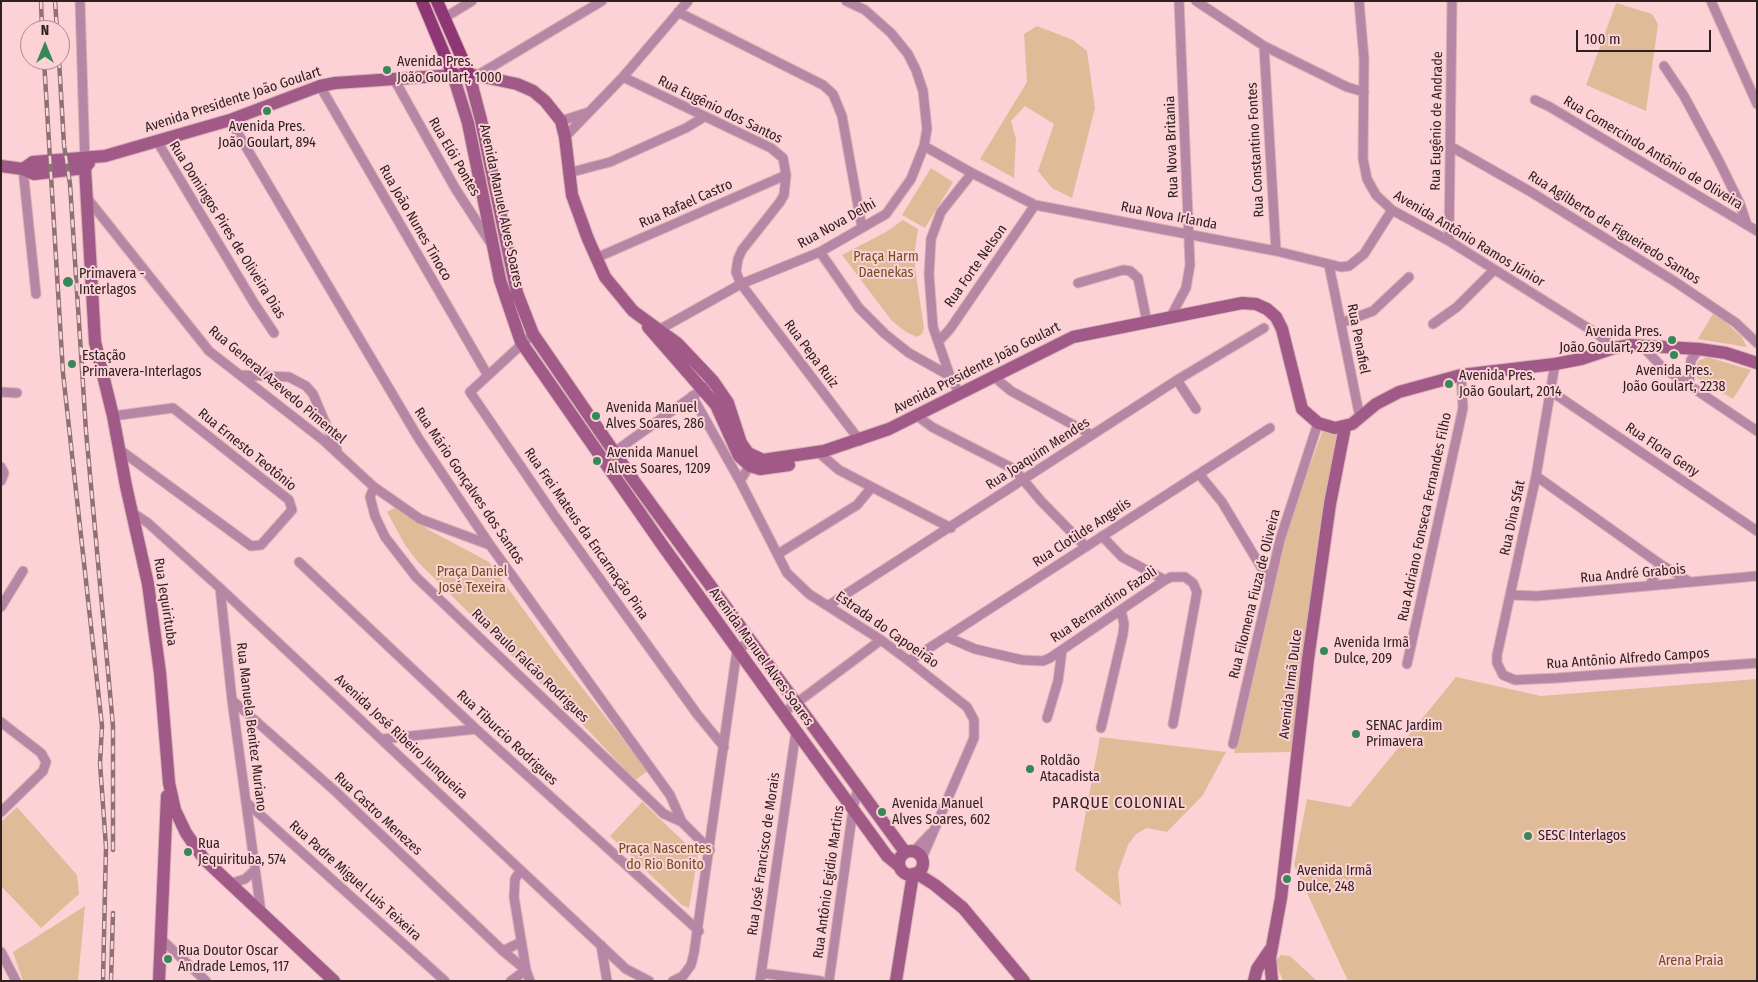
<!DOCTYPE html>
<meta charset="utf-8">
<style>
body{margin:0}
#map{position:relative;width:1758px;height:982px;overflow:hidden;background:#fcd2d7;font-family:"Fira Sans Condensed",sans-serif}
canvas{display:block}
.frame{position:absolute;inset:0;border:2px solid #2f2022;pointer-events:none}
.north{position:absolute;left:20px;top:20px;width:50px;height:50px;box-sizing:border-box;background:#fcd2d7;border:1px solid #aa8b8f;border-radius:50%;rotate:0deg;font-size:14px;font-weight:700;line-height:20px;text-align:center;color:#2f2022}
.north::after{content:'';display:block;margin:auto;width:18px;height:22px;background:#378859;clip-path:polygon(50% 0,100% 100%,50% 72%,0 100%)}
.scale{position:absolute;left:1576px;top:30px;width:135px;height:22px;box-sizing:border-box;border:2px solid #2f2022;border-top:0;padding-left:6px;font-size:15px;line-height:18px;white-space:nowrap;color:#2f2022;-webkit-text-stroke:4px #fcd2d7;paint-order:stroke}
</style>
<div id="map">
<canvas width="1758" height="982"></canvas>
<div class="frame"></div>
<div class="north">N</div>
<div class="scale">100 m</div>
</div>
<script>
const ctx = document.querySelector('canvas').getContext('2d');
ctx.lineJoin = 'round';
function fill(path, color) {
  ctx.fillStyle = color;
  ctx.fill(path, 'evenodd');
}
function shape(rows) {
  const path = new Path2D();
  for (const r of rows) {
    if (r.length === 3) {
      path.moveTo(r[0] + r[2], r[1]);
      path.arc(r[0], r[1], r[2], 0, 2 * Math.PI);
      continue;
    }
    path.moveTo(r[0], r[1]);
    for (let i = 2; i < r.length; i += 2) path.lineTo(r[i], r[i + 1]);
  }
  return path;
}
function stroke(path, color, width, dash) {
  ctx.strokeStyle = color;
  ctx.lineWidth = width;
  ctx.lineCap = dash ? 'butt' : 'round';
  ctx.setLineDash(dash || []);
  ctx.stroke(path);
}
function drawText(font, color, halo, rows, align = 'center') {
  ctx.font = font + ' "Fira Sans Condensed",sans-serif';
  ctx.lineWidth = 4;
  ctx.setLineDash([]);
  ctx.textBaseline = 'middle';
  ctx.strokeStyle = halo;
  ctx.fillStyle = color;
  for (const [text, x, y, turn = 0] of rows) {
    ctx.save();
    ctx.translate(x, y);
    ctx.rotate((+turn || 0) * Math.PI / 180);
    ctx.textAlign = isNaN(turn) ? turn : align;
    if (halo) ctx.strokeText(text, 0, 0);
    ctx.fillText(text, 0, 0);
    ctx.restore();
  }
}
fill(shape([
 [1616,3,1652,14,1658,24,1646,111,1586,85],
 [1037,26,1073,40,1087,51,1095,108,1072,198,1052,188,1038,171,1054,124,1025,106,1011,121,1016,139,1014,178,980,159,1027,82,1024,34],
 [931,168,953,182,925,228,902,215],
 [903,220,918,229,915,250,915,268,924,328,922,334,917,337,906,332,892,321,842,255,886,232],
 [1714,312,1741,336,1747,347,1698,339],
 [1707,357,1751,370,1733,399,1697,378,1695,369,1698,361],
 [273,386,293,392,305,410],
 [1323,430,1342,433,1327,485,1320,527,1292,752,1234,753,1288,526],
 [398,506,429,530,489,562,558,657,648,771,635,780,568,709,531,675,418,562,405,545,387,512],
 [1456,677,1541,696,1757,679,1757,981,1348,981,1294,865,1307,799,1350,807],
 [1100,737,1226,752,1203,795,1167,832,1147,828,1136,834,1128,845,1118,873,1121,906,1075,870],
 [642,802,698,855,689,908,682,905,610,836],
 [17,807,77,875,79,894,41,928,1,886,1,822],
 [85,906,78,981,23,981,13,952],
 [1281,955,1290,956,1317,981,1283,981,1275,961]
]), '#dfbc97');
const street = shape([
 [80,1,85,163],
 [1196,1,1264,46,1347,87,1364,92],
 [1359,1,1364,59,1363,159,1367,179,1376,195,1392,210,1449,241,1599,335,1614,348],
 [1711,1,1757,104],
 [678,12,823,85,833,94,842,116,862,228],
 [444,18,472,1],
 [1264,46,1276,251],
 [1664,66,1684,96,1719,161,1740,204,1747,225],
 [478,75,602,1],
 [623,77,771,148,783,158,786,175,784,195,780,202,742,250,738,259,736,272,741,284,860,441],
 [394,79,455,188,490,242],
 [320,86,487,374],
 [1535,100,1550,107,1757,231],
 [230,120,419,439,490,545,670,795,682,822,710,850],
 [561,121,589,112],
 [565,137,623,77,688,1],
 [157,141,254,303,274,333],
 [924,146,972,173,1035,205,1276,251,1341,267,1349,266,1364,254,1392,210],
 [1450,146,1531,192,1674,281,1736,323,1757,343],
 [23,169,36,294],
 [568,173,610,162,686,128,704,117],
 [87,198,209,351,323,440,374,487,420,519,490,545],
 [1449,241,1452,1],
 [820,252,859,308,885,334,909,353,950,376,959,393],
 [596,258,786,175],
 [1329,265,1360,418],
 [1078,283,1123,270,1130,271,1138,278,1147,322],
 [1170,318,1186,288,1190,265,1179,1],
 [1341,323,1373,311,1409,277],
 [1433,324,1457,307,1494,270],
 [655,332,741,284,820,252,886,214,911,179,924,146,927,129,923,91,916,70,908,54,891,33,865,10,846,1],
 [533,334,470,392,556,518,697,714,724,747],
 [938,342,950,329,1035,205],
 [1642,346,1662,367,1757,431],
 [1555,364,1536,476,1497,655,1497,663,1503,675,1515,680,1557,678,1757,663],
 [240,375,289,377,306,386,313,394,337,450],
 [950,376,933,327,929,275,931,239,941,212,972,173],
 [993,376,1011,391,1092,435],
 [1177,380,1196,409],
 [1689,386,1691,360,1699,349],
 [1,392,17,393],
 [1552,392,1757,531],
 [692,396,740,481],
 [916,415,932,427,1014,469,1041,501,1086,547],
 [113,416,173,408,289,500,292,510,261,545,251,546,120,450],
 [818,452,839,470,951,528],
 [610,455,707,386],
 [753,460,740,481,787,573,809,594,881,640,909,661,967,707,974,720,974,738,922,858],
 [1,467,4,473,1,481],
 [1199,474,1222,502,1270,582],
 [1536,476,1660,564,1690,582],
 [374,487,370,497,375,516,385,537,416,577,664,814,682,822],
 [133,513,148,523,220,588,626,969,649,981],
 [1102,536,1122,557,1165,580],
 [778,554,857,505,872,487],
 [299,562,476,729,699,931],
 [1650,585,1660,564],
 [220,588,232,700,261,912],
 [1511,595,1537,596,1757,576],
 [829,605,1177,380,1264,328],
 [1,607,23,571],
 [947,637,975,649,1022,660,1043,661,1050,658,1165,580,1171,577,1185,577,1193,583,1197,592,1173,724],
 [909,661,1270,428],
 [1407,664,1463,408,1461,375],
 [232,700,335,791,503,951,526,970,530,981],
 [783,713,881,640],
 [1047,718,1058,681,1062,650],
 [1,722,41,753,46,762,43,771,1,812],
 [1101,728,1123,634,1124,624,1121,610],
 [383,739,476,729],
 [1233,744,1280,540,1318,423],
 [246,802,445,981],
 [914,851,931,833],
 [229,884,245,879,255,870],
 [160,938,206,981],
 [601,945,607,981],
 [503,951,521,942],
 [1,952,16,981],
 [761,973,821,981],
 [511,981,526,970,514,897,515,879,520,871],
 [673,981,683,976,691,965,694,953,737,650,750,641],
 [760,981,796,731],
 [829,981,853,809,858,787]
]);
const secondary = shape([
 [469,74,481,120,517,293,533,334,634,481,905,852],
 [453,75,468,123,500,280,521,342,663,546,796,731,887,856,899,866],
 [1,166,23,169,34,174,85,168,89,163],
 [85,168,95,342,113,416,126,486,148,584,160,673,169,783,175,810,186,833,204,859,334,981],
 [23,169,33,162,105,156,230,120,320,86,335,83,469,74,517,84,533,91,545,101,561,121,565,137,572,195,588,239,605,277,633,311,677,343,713,381,728,403,741,443,748,453,763,460,824,451,889,429,1073,337,1242,303,1256,304,1267,309,1276,317,1282,329,1302,409,1318,423,1335,428,1352,424,1376,404,1399,392,1461,375,1555,364,1581,359,1614,348,1630,345,1699,349,1726,353,1757,363],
 [648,327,716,405,739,456,750,466,760,469,789,465],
 [911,863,12],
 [916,873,935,885,963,908,1024,981],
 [159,981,167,796],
 [896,981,913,874],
 [1254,981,1257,969,1270,950],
 [1272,981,1270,958,1281,898,1308,659,1330,504,1345,427]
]);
const primary = shape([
 [422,1,453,75],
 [437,1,469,74]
]);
stroke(street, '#d7b2b6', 11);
stroke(secondary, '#d7b2b6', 14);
stroke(primary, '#d7b2b6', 14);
stroke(street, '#b786a5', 9);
stroke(secondary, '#a15a88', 12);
stroke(primary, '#8f3774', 12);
const rail = shape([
 [41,1,42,30],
 [55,1,57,30],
 [44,60,63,373,102,726,100,763,106,847,103,981],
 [59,60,64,145,70,184,86,431,113,726,113,850],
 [111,981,113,913]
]);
stroke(rail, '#8d7175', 4.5);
stroke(rail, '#fcd2d7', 2.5, [8]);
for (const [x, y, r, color] of [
 [387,70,5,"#378859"],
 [267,111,5,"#378859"],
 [68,282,6,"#378859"],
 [1672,340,5,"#378859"],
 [1674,355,5,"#378859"],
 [72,364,5,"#378859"],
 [1449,384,5,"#378859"],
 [596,416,5,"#378859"],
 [597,461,5,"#378859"],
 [1324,651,5,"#378859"],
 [1356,734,5,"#378859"],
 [1030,769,5,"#378859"],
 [882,812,5,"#378859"],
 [1528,836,5,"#378859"],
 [188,852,5,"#378859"],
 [1287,879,5,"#378859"],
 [168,959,5,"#378859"]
]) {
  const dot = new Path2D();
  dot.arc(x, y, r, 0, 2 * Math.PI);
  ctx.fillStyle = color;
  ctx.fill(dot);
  stroke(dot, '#fcd2d7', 2);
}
drawText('14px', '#2f2022', '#fcd2d7', [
 ["Avenida Pres.",397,62],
 ["João Goulart, 1000",397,78],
 ["Avenida Pres.",267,127,"center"],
 ["João Goulart, 894",267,143,"center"],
 ["Primavera -",79,274],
 ["Interlagos",79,290],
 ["Avenida Pres.",1662,332,"right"],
 ["João Goulart, 2239",1662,348,"right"],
 ["Estação",82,356],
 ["Primavera-Interlagos",82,372],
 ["Avenida Pres.",1674,371,"center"],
 ["João Goulart, 2238",1674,387,"center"],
 ["Avenida Pres.",1459,376],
 ["João Goulart, 2014",1459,392],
 ["Avenida Manuel",606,408],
 ["Alves Soares, 286",606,424],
 ["Avenida Manuel",607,453],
 ["Alves Soares, 1209",607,469],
 ["Avenida Irmã",1334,643],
 ["Dulce, 209",1334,659],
 ["SENAC Jardim",1366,726],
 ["Primavera",1366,742],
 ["Roldão",1040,761],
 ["Atacadista",1040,777],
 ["Avenida Manuel",892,804],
 ["Alves Soares, 602",892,820],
 ["SESC Interlagos",1538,836],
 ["Rua",198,844],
 ["Jequirituba, 574",198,860],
 ["Avenida Irmã",1297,871],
 ["Dulce, 248",1297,887],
 ["Rua Doutor Oscar",178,951],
 ["Andrade Lemos, 117",178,967]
], 'left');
drawText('14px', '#2f2022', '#fcd2d7', [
 ["Avenida Presidente João Goulart",233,100,-18],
 ["Rua Eugênio dos Santos",720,110,26],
 ["Rua Eugênio de Andrade",1437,121,-89],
 ["Rua Nova Britania",1172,147,-92],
 ["Rua Constantino Fontes",1256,150,-93],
 ["Rua Comercindo Antônio de Oliveira",1653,153,31],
 ["Rua Elói Pontes",454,157,60],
 ["Rua Rafael Castro",686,204,-24],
 ["Avenida Manuel Alves Soares",501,206,78],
 ["Rua Nova Irlanda",1169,216,11],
 ["Rua João Nunes Tinoco",415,223,60],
 ["Rua Nova Delhi",837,224,-29],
 ["Rua Agilberto de Figueiredo Santos",1614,228,32],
 ["Rua Domingos Pires de Oliveira Dias",227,230,58],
 ["Avenida Antônio Ramos Júnior",1469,239,31],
 ["Rua Forte Nelson",976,266,-55],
 ["Rua Penafiel",1358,339,79],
 ["Rua Pepa Ruiz",811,354,53],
 ["Avenida Presidente João Goulart",977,368,-27],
 ["Rua General Azevedo Pimentel",277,385,40],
 ["Rua Ernesto Teotônio",247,450,39],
 ["Rua Flora Geny",1662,450,34],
 ["Rua Joaquim Mendes",1038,454,-33],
 ["Rua Mário Gonçalves dos Santos",469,486,56],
 ["Rua Adriano Fonseca Fernandes Filho",1425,517,-78],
 ["Rua Dina Sfat",1513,518,-78],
 ["Rua Clotilde Angelis",1082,533,-33],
 ["Rua Frei Mateus da Encarnação Pina",586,534,55],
 ["Rua André Grabois",1633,574,-5],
 ["Rua Filomena Fiuza de Oliveira",1255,594,-76],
 ["Rua Jequirituba",165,602,81],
 ["Rua Bernardino Fazoli",1104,605,-34],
 ["Estrada do Capoeirão",887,630,35],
 ["Avenida Manuel Alves Soares",761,657,54],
 ["Rua Antônio Alfredo Campos",1628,659,-4],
 ["Rua Paulo Falcão Rodrigues",530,666,44],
 ["Avenida Irmã Dulce",1291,684,-83],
 ["Rua Manuela Benitez Muriano",251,727,83],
 ["Avenida José Ribeiro Junqueira",401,737,43],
 ["Rua Tiburcio Rodrigues",507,738,43],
 ["Rua Castro Menezes",378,814,43],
 ["Rua José Francisco de Morais",764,854,-82],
 ["Rua Padre Miguel Luis Teixeira",355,881,42],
 ["Rua Antônio Egidio Martins",829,882,-82]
]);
drawText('14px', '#734d1f', '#fcd2d7', [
 ["Praça Harm",886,257],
 ["Daenekas",886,273],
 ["Praça Daniel",472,572],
 ["José Texeira",472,588],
 ["Praça Nascentes",665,849],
 ["do Rio Bonito",665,865],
 ["Arena Praia",1691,961]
]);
ctx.letterSpacing = '1px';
drawText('16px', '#2f2022', '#fcd2d7', [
 ["PARQUE COLONIAL",1119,804]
]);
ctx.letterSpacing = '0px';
</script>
